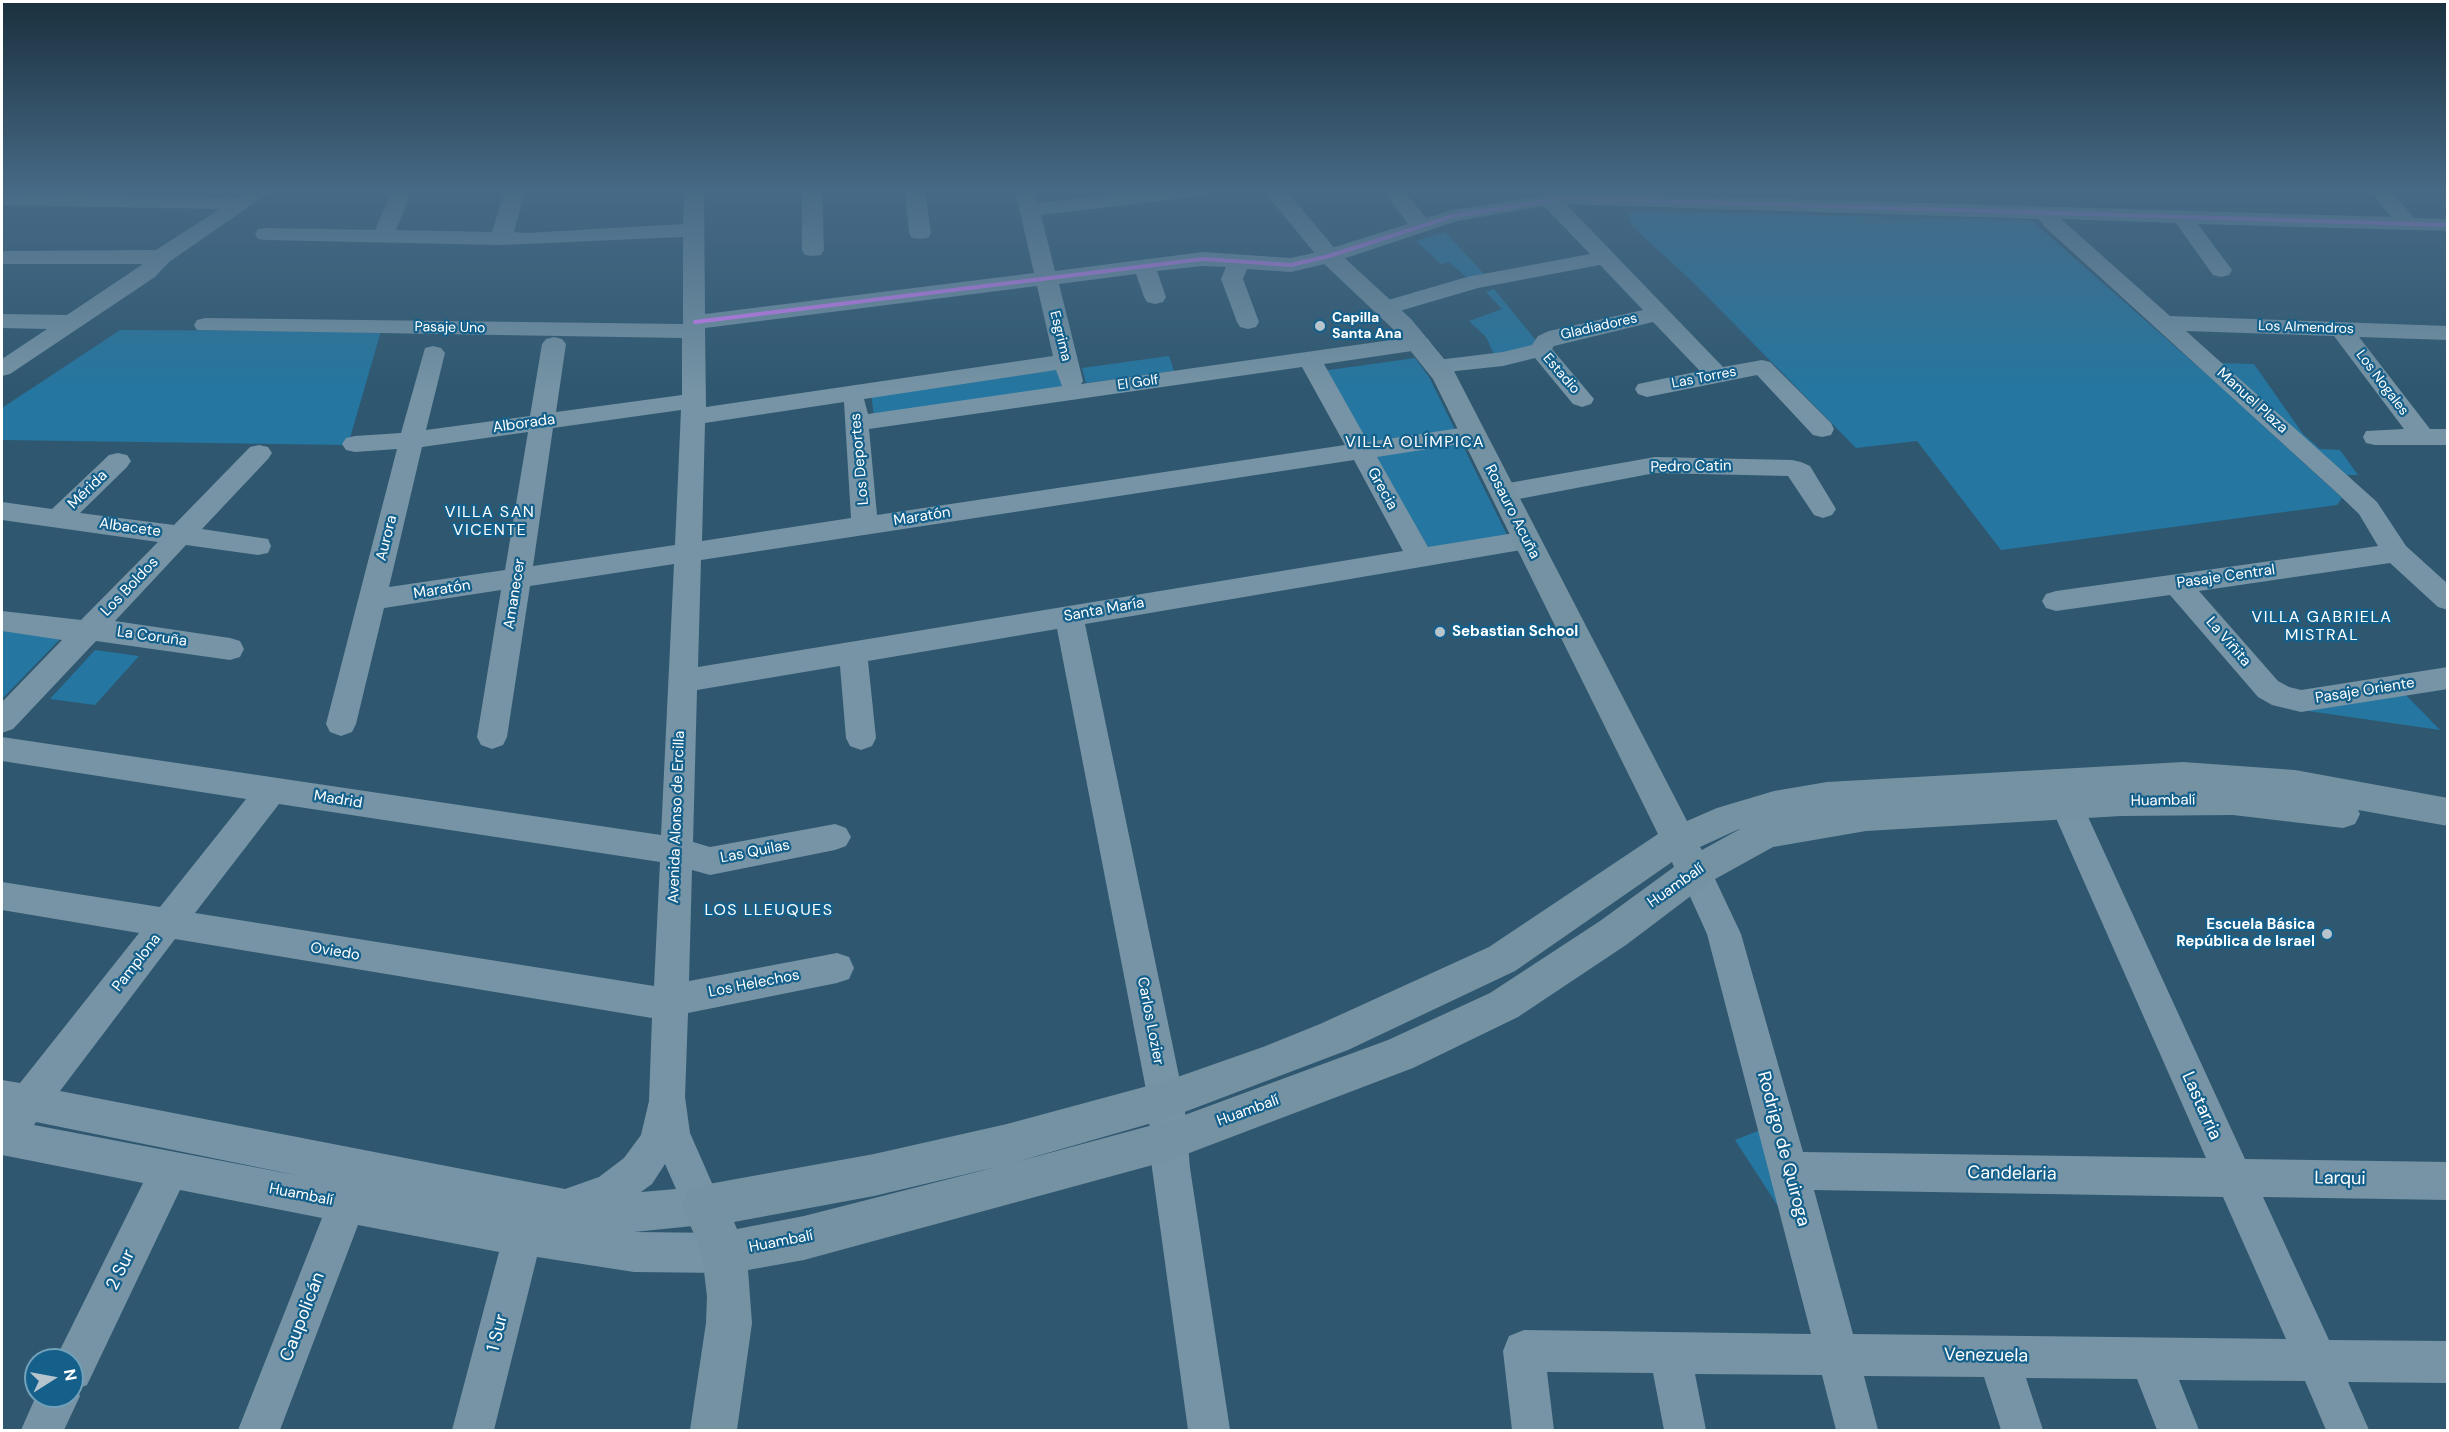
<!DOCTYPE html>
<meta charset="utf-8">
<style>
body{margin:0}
#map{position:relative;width:2449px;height:1432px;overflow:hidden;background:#2f5870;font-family:"DM Sans",sans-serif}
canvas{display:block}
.frame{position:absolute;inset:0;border:3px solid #fff;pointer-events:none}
.north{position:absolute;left:24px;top:1348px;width:60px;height:60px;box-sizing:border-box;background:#14608b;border:2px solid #72a0b9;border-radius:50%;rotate:79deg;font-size:16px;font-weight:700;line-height:24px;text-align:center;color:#fff}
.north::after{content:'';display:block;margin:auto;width:21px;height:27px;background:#b6c5cd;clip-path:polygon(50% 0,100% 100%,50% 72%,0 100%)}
</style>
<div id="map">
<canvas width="2449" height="1432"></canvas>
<div class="frame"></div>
<div class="north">N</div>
</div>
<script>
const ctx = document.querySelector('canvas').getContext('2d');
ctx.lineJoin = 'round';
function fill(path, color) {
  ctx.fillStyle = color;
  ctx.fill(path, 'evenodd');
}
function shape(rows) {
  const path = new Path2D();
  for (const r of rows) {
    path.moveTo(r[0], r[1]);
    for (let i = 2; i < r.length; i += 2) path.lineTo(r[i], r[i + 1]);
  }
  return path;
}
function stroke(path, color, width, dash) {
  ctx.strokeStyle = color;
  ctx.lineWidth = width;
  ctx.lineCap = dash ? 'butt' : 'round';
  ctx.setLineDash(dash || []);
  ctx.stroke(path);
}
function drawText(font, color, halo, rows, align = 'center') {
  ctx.font = font + ' "DM Sans",sans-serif';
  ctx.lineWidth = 4.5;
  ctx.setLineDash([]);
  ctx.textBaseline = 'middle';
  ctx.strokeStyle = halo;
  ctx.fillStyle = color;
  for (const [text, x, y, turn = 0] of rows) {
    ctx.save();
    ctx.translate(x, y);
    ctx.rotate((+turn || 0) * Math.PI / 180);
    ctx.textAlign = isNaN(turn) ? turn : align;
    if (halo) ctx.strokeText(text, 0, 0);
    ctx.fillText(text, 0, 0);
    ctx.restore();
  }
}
fill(shape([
 [1640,211,2031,220,2211,378,2342,498,2337,505,2001,550,1917,441,1856,448,1694,283,1634,228,1627,216,1630,212],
 [1445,232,1486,276,1472,282,1449,262,1441,264,1416,241],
 [1494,289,1538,343,1532,349,1494,354,1486,337,1469,321,1502,309,1486,292],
 [120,330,381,331,348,445,2,440,2,408],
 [1169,356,1174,371,1086,383,1082,368],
 [1415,358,1429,377,1510,541,1433,555,1322,371],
 [2218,363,2254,364,2303,434,2320,449,2340,450,2358,475,2346,475],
 [1059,366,1064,390,874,417,871,392],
 [2,630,60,639,2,699],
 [95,650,139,656,95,705,50,699],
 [2404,693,2440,730,2294,709],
 [1763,1129,1785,1217,1735,1140]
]), '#2576a0');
fill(shape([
 [248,190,273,190,169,262,155,277,10,374,2,376,2,359,47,329,2,328,2,314,67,315,143,264,2,264,2,251,156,250,220,209,2,205,2,193,239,197,248,190],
 [392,190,412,190,396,230,492,232,505,190,525,190,514,232,526,233,683,224,684,190,704,190,705,314,1034,273,1015,190,1035,190,1038,203,1145,190,1212,190,1202,196,1041,215,1055,271,1203,252,1291,258,1322,251,1408,224,1383,190,1404,190,1426,218,1453,210,1564,192,2391,217,2369,190,2390,190,2414,218,2448,219,2448,231,2198,224,2232,270,2229,275,2221,277,2213,275,2176,223,2061,219,2170,316,2448,326,2448,340,2359,337,2430,429,2448,429,2448,445,2375,445,2366,443,2363,437,2366,431,2404,429,2334,336,2186,331,2377,502,2406,546,2448,584,2448,610,2438,607,2390,563,2199,591,2278,681,2289,687,2301,690,2448,667,2448,689,2301,712,2272,705,2258,697,2170,595,2056,611,2046,608,2042,601,2046,594,2056,591,2378,546,2359,514,2337,493,2045,227,2039,219,1566,204,1723,367,1762,360,1770,362,1831,423,1834,429,1831,435,1822,437,1813,435,1757,375,1647,397,1638,394,1635,389,1638,384,1700,371,1653,322,1554,346,1552,349,1594,399,1591,404,1582,407,1573,404,1535,358,1503,366,1437,373,1429,371,1425,366,1429,361,1503,352,1532,345,1538,336,1549,331,1643,310,1600,265,1478,288,1386,315,1378,313,1375,308,1378,303,1467,277,1590,254,1544,206,1457,221,1337,261,1291,272,1247,269,1243,279,1259,322,1256,327,1248,329,1240,327,1237,322,1221,279,1226,267,1203,266,1157,271,1166,297,1163,302,1155,304,1147,302,1144,297,1136,274,1059,284,1083,381,1081,384,1419,336,1427,338,1431,343,1427,348,1419,350,1324,364,1368,442,1473,426,1482,428,1485,434,1482,440,1473,442,1377,457,1428,547,1527,531,1536,533,1540,540,1536,547,1527,549,1085,624,1184,1100,1190,1168,1230,1430,1188,1430,1152,1168,1148,1100,1057,629,868,661,876,738,872,746,861,750,850,746,846,738,840,666,697,690,693,842,710,847,835,824,846,828,851,837,846,846,835,850,710,875,692,870,689,981,837,953,849,957,854,968,849,979,837,983,688,1013,685,1097,690,1133,722,1206,717,1220,703,1225,634,1232,724,1233,738,1239,744,1253,738,1267,724,1273,634,1272,537,1257,494,1430,452,1430,499,1252,358,1225,280,1430,238,1430,322,1218,180,1190,87,1385,77,1389,80,1396,64,1430,21,1430,36,1396,72,1396,72,1360,55,1360,143,1183,2,1155,2,1080,20,1083,139,933,2,910,2,882,160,907,246,799,2,761,2,737,661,835,674,564,530,586,507,737,503,745,492,749,481,745,477,737,501,590,384,608,356,724,352,732,341,736,330,732,326,724,397,449,355,452,346,450,342,444,346,438,355,436,401,433,425,348,433,346,441,348,445,353,426,430,530,416,542,344,546,339,554,337,562,339,566,344,556,412,682,395,682,338,197,330,194,325,197,320,205,318,683,324,683,237,501,245,266,240,258,239,255,234,258,229,266,228,375,230,392,190],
 [1037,286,1053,356,706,407,705,328,1037,286],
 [1302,367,1345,445,877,515,869,429,1302,367],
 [1056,370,1062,386,868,414,864,399,1056,370],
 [844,402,851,518,702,541,705,423,844,402],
 [681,410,675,545,533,566,553,428,681,410],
 [528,432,505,570,389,587,422,447,528,432],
 [1354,460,1403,551,698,667,701,560,1354,460],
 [279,804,660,862,654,986,195,913,279,804],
 [175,939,652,1018,649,1101,641,1135,624,1158,599,1177,565,1189,60,1091,175,939],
 [36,1122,301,1176,34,1125,36,1122],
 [665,1164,676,1189,641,1192,652,1184,665,1164],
 [802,190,822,190,824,250,821,255,813,256,805,255,802,250,802,190],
 [905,190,925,190,931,233,928,238,920,239,912,238,909,233,905,190],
 [259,445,268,447,272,453,268,459,202,529,268,539,271,546,268,553,258,555,186,545,115,621,230,638,240,641,244,649,240,657,230,660,96,641,13,729,2,733,2,702,62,640,2,631,2,611,81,620,158,542,2,520,2,502,52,509,109,455,118,453,127,455,131,461,127,467,80,513,174,525,250,447,259,445],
 [1655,457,1792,460,1801,462,1810,466,1836,509,1832,515,1823,518,1814,515,1788,476,1655,473,1503,502,1494,499,1490,493,1494,487,1503,484,1655,457],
 [2056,769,2067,773,2072,782,2245,1159,2448,1162,2448,1200,2263,1197,2329,1340,2448,1341,2448,1383,2348,1382,2369,1430,2326,1430,2305,1381,2179,1380,2199,1430,2157,1430,2137,1379,2026,1378,2043,1430,2001,1430,1984,1377,1864,1376,1878,1430,1836,1430,1822,1375,1695,1374,1706,1430,1664,1430,1653,1373,1547,1372,1554,1430,1512,1430,1503,1351,1509,1336,1524,1330,1811,1334,1707,934,1679,872,1683,862,1695,858,1707,862,1741,934,1803,1152,2206,1158,2040,782,2045,773,2056,769],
 [1814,1190,2223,1197,2286,1339,1853,1334,1814,1190]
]), '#7694a5');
fill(shape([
 [1263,190,1286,190,1337,251,1411,319,1454,371,1687,821,1717,808,1774,791,1827,782,2183,762,2295,770,2448,798,2448,826,2358,810,2360,814,2355,824,2343,828,2233,815,2121,816,1866,831,1773,847,1708,883,1626,945,1518,1017,1413,1068,1171,1160,804,1260,748,1270,752,1323,737,1430,690,1430,706,1323,707,1297,702,1253,682,1206,688,1191,703,1185,874,1154,1007,1124,1166,1081,1263,1047,1320,1024,1489,947,1658,834,1433,379,1393,329,1321,261,1263,190],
 [1740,829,1702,850,1700,847,1737,830,1740,829],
 [1672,862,1674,867,1600,921,1490,993,1388,1040,1171,1120,1016,1162,1166,1119,1348,1050,1515,971,1672,862],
 [996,1167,804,1216,737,1229,734,1222,874,1196,996,1167]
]), '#7592a3');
stroke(shape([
 [695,322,1203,259,1291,265,1329,256,1453,216,1564,198,2448,225]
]), '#d880ff', 4);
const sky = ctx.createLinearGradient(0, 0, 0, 391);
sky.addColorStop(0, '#1a303e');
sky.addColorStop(0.49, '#476a86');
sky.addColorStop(1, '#476a8600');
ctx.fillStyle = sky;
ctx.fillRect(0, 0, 2449, 391);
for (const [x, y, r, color] of [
 [1320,326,6,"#b6c5cd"],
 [1440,632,6,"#b6c5cd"],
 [2327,934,6,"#b6c5cd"]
]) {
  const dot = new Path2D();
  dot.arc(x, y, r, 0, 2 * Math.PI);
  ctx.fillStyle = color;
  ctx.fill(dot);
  stroke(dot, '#14608b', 2);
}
drawText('bold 14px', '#fff', '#14608b', [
 ["Capilla",1332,318],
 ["Santa Ana",1332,334]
], 'left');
drawText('14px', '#fff', '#14608b', [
 ["Gladiadores",1599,327,-13],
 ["Pasaje Uno",450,328,1],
 ["Los Almendros",2306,328,2],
 ["Esgrima",1060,336,76],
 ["Estadio",1561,374,49],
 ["Las Torres",1704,378,-11],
 ["El Golf",1138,383,-8],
 ["Los Nogales",2382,383,53]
]);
drawText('15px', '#fff', '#14608b', [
 ["Manuel Plaza",2252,401,42],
 ["Alborada",524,424,-8],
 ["Los Deportes",860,459,-95],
 ["Pedro Catin",1691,467,-1],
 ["Grecia",1382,489,61],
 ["Mérida",88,490,-44],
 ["Rosauro Acuña",1512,512,63],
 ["Maratón",922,517,-9],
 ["Albacete",130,528,8],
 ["Aurora",387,538,-76],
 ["Pasaje Central",2226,577,-8],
 ["Los Boldos",130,587,-46],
 ["Maratón",442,590,-9],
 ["Amanecer",515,594,-81],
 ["Santa María",1104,610,-10],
 ["La Coruña",152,637,8],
 ["La Viñita",2228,642,49],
 ["Pasaje Oriente",2365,691,-9],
 ["Madrid",338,800,9],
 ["Huambalí",2163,801,-1],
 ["Avenida Alonso de Ercilla",677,817,-88],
 ["Las Quilas",755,852,-11],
 ["Huambalí",1676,886,-35],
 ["Oviedo",335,952,9],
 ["Pamplona",137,963,-52],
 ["Los Helechos",754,984,-11],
 ["Carlos Lozier",1150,1021,79],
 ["Huambalí",1248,1111,-20],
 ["Huambalí",301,1195,11],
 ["Huambalí",781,1242,-11]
]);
drawText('bold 15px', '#fff', '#14608b', [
 ["Sebastian School",1452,632],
 ["Escuela Básica",2315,925,"right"],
 ["República de Israel",2315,942,"right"]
], 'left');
ctx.letterSpacing = '1.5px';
drawText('16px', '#fff', '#14608b', [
 ["VILLA OLÍMPICA",1415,443],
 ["VILLA SAN",490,513],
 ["VICENTE",490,531],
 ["VILLA GABRIELA",2322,618],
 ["MISTRAL",2322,636],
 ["LOS LLEUQUES",769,911]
]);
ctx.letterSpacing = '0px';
drawText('18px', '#fff', '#14608b', [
 ["Lastarria",2201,1106,66],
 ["Rodrigo de Quiroga",1783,1149,75],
 ["Candelaria",2012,1174,1],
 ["Larqui",2340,1179,1],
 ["2 Sur",121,1270,-64],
 ["Caupolicán",303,1317,-69],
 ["1 Sur",498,1333,-76],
 ["Venezuela",1986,1356,1]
]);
</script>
